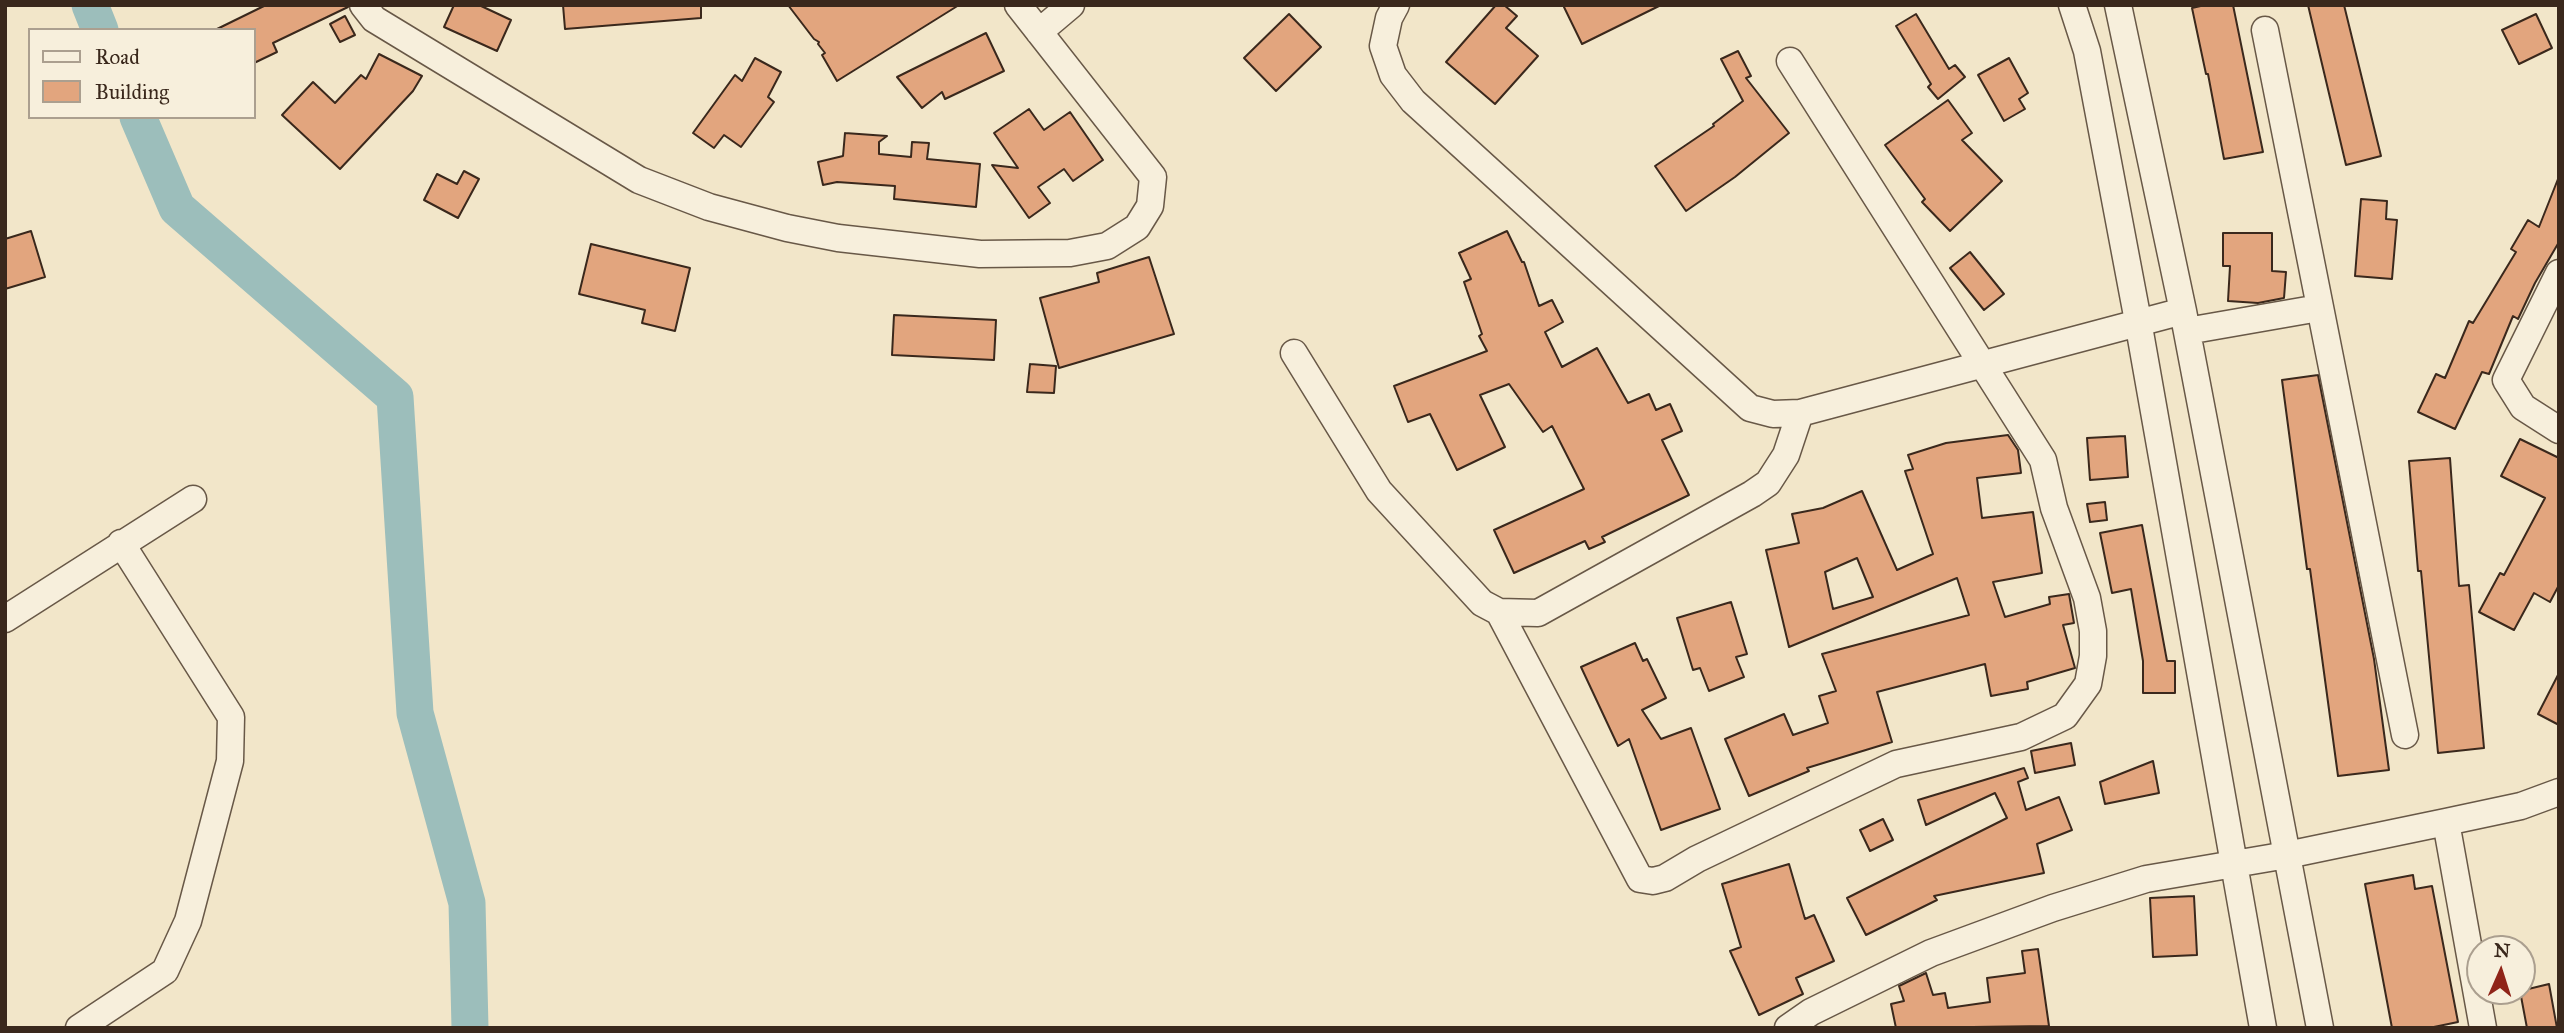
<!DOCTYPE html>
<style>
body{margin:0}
#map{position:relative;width:2564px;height:1033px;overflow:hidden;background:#f2e6c9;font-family:"IM FELL Great Primer",serif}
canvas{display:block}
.frame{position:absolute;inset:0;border:7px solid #3a281c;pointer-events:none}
.legend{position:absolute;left:28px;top:28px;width:228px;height:91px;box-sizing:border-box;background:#f7efdc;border:2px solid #ab9f8f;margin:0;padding:9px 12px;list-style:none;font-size:21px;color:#3a281c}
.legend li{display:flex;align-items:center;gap:14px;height:35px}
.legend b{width:35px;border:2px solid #ab9f8f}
.north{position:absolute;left:2466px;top:935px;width:70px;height:70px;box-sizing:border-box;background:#f7efdc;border:2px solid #ab9f8f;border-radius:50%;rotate:3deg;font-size:19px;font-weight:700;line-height:28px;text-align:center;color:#3a281c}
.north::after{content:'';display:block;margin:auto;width:24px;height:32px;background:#8f2418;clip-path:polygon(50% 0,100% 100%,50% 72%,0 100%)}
</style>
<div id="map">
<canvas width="2564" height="1033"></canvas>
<div class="frame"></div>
<ul class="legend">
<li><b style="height:9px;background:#f7efdc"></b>Road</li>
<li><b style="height:19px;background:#e2a57e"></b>Building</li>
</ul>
<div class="north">N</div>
</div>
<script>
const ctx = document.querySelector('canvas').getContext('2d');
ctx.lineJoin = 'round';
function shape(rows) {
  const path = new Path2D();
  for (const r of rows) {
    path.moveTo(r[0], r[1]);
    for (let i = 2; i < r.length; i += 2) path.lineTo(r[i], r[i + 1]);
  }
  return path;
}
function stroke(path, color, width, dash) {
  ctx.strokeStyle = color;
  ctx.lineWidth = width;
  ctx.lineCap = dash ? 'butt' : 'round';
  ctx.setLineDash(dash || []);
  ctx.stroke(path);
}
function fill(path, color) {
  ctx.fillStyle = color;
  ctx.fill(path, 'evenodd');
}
stroke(shape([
 [90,5,100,30],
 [138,117,177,208,395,397,415,713,467,903,470,1028]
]), '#9cbebb', 37);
const building = shape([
 [266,5,348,5,348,7,273,43,277,52,254,63,254,30,215,30,266,5],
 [454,5,479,5,511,20,497,51,444,27,454,5],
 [563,5,701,5,701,18,565,29,563,5],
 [788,5,959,5,837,81,822,55,825,53,818,44,819,42,814,39,788,5],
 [1496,5,1504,5,1517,16,1506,28,1538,56,1495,104,1446,62,1496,5],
 [1563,5,1661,5,1582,44,1563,5],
 [2205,5,2233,5,2263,152,2224,159,2208,74,2206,74,2192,8,2205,5],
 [2308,5,2344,5,2381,156,2346,165,2308,5],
 [1289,14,1321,47,1276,91,1244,58,1289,14],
 [1916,14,1949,69,1955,65,1965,77,1938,99,1928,87,1931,84,1896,26,1916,14],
 [2536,14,2552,48,2519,64,2502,30,2536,14],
 [345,16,355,35,340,42,330,24,345,16],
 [986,33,1004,71,945,99,942,92,922,108,897,77,986,33],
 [1738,51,1751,76,1746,78,1789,133,1735,177,1686,211,1655,166,1714,126,1713,124,1743,101,1721,59,1738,51],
 [379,54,422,76,413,91,340,169,282,115,313,82,335,103,361,75,366,79,379,54],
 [755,58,781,72,768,97,774,102,741,147,724,135,714,148,693,133,735,75,742,81,755,58],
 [2009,58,2028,93,2019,99,2025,109,2004,121,1978,75,2009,58],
 [1948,100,1972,133,1962,140,2002,181,1950,231,1922,202,1925,199,1885,145,1948,100],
 [1029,109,1044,130,1070,112,1103,160,1073,181,1064,169,1038,187,1050,203,1029,218,992,165,1018,168,994,133,1029,109],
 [845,133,887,136,879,142,879,154,911,157,912,142,929,143,927,159,980,164,976,207,894,199,895,186,837,182,823,185,818,162,843,156,845,133],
 [464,171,479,179,458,218,424,200,437,174,457,184,464,171],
 [2558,179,2559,242,2535,283,2518,319,2513,316,2489,374,2482,372,2455,429,2418,412,2436,374,2445,378,2469,321,2473,323,2516,252,2511,249,2528,220,2539,227,2558,179],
 [2361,199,2387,201,2386,219,2397,220,2392,279,2355,276,2361,199],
 [31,231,45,277,5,289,5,239,31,231],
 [1507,231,1522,262,1524,262,1539,306,1552,300,1563,322,1545,332,1562,367,1597,348,1628,403,1649,394,1656,410,1670,404,1682,431,1662,440,1689,495,1602,537,1605,542,1589,549,1585,541,1514,573,1494,530,1584,489,1552,426,1543,432,1509,384,1480,395,1505,447,1457,470,1430,414,1408,422,1394,386,1487,351,1479,336,1482,334,1464,282,1471,279,1459,253,1507,231],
 [2223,233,2272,233,2272,271,2286,272,2284,298,2258,303,2228,301,2230,266,2223,266,2223,233],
 [591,244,690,268,675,331,642,323,645,310,579,294,591,244],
 [1970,252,2004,294,1984,310,1950,268,1970,252],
 [1149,257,1174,334,1059,368,1040,298,1099,282,1097,273,1149,257],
 [894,315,996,320,994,360,892,355,894,315],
 [1030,364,1056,366,1054,393,1027,392,1030,364],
 [2318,375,2374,659,2389,770,2338,776,2310,569,2307,569,2282,380,2318,375],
 [2008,435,2018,450,2021,473,1977,478,1982,518,2033,512,2042,573,1993,582,2005,617,2050,604,2049,597,2069,594,2074,623,2063,625,2075,668,2027,682,2028,689,1991,696,1985,664,1877,692,1892,742,1807,768,1809,771,1749,796,1725,739,1784,714,1793,735,1828,723,1819,696,1836,691,1822,654,1969,615,1957,578,1789,647,1766,550,1799,543,1792,514,1823,508,1862,491,1897,570,1933,554,1905,471,1913,469,1908,455,1946,443,2008,435],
 [1857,558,1873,597,1833,609,1825,572,1857,558],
 [2125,436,2128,477,2090,480,2087,438,2125,436],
 [2520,439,2559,458,2559,585,2550,602,2534,593,2514,630,2479,612,2500,573,2504,575,2545,498,2501,476,2520,439],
 [2450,458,2459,586,2469,585,2484,748,2438,753,2421,571,2418,571,2409,461,2450,458],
 [2105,502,2107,520,2090,522,2087,504,2105,502],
 [2142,525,2167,661,2175,661,2175,693,2143,693,2143,661,2131,589,2112,593,2100,533,2142,525],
 [1731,602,1747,654,1736,657,1744,677,1709,691,1700,668,1693,670,1677,618,1731,602],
 [1635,643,1643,661,1647,659,1666,698,1642,710,1661,739,1691,728,1720,809,1661,830,1629,739,1618,746,1581,667,1635,643],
 [2559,673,2559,725,2538,714,2559,673],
 [2071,743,2075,765,2035,773,2031,751,2071,743],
 [2153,761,2159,793,2105,804,2100,782,2153,761],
 [2024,768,2028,778,2018,782,2026,810,2059,797,2072,830,2037,844,2044,873,1934,896,1937,900,1866,935,1847,898,2007,818,1995,793,1926,825,1918,800,2024,768],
 [1883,819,1893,840,1870,851,1860,830,1883,819],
 [1789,864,1805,919,1814,915,1834,961,1796,978,1803,994,1759,1015,1730,951,1741,947,1722,884,1789,864],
 [2413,875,2415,889,2432,886,2458,1022,2429,1028,2392,1028,2365,884,2413,875],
 [2194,896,2197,955,2153,957,2150,898,2194,896],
 [2038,949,2049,1026,1896,1028,1891,1004,1904,1001,1899,986,1926,973,1933,995,1945,993,1948,1008,1990,1002,1987,978,2025,973,2022,951,2038,949],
 [2549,984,2557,1028,2527,1028,2520,991,2549,984]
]);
fill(building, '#e2a57e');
stroke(building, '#3a281c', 2);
const minor = shape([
 [363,5,374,19,639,180,709,207,787,228,838,238,980,254,1070,253,1107,246,1137,227,1150,206,1153,177,1018,5],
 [1396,5,1389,18,1383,46,1393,75,1413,101,1750,408,1773,414,1800,413,2183,311],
 [2072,5,2087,51,2138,321,2263,1028],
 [2118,5,2183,311,2320,1028],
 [2265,30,2405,735],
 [1039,32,1071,5],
 [2559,273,2506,380,2523,407,2559,430],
 [2187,331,2319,308],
 [1294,353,1379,491,1482,603,1499,612,1538,613,1752,494,1768,483,1786,455,1800,413],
 [1499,612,1640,879,1653,881,1665,878,1697,859,1896,764,2021,737,2065,716,2088,684,2093,656,2093,631,2087,598,2054,508,2043,460,1790,61],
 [5,619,193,499],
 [2446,822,2483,1028],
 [79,1028,165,971,188,921,230,761,231,717,121,543],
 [1788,1028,1811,1012,1931,953,2053,908,2146,879,2287,855,2446,822,2521,806,2559,792]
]);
stroke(minor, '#685847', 29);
stroke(minor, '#f7efdc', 26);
</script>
